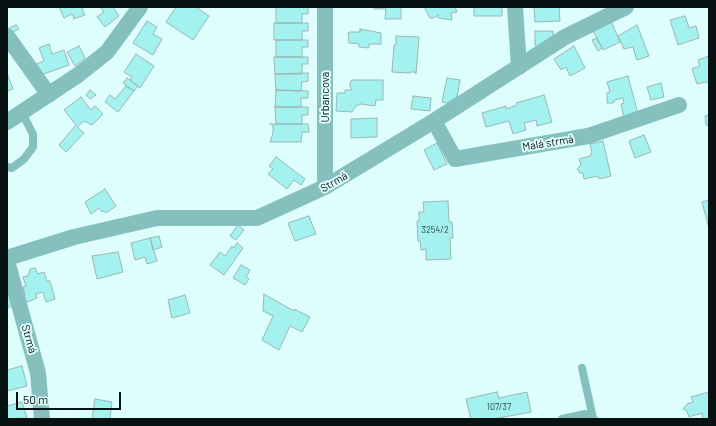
<!DOCTYPE html>
<meta charset="utf-8">
<style>
body{margin:0}
#map{position:relative;width:716px;height:426px;overflow:hidden;background:#defefd;font-family:Barlow,sans-serif}
canvas{display:block}
.frame{position:absolute;inset:0;border:8px solid #071212;pointer-events:none}
.scale{position:absolute;left:16px;top:392px;width:105px;height:18px;box-sizing:border-box;border:2px solid #071212;border-top:0;padding-left:5px;font-size:12px;line-height:14px;white-space:nowrap;color:#071212;-webkit-text-stroke:3px #defefd;paint-order:stroke}
</style>
<div id="map">
<canvas width="716" height="426"></canvas>
<div class="frame"></div>
<div class="scale">50 m</div>
</div>
<script>
const ctx = document.querySelector('canvas').getContext('2d');
ctx.lineJoin = 'round';
function fill(path, color) {
  ctx.fillStyle = color;
  ctx.fill(path, 'evenodd');
}
function shape(rows) {
  const path = new Path2D();
  for (const r of rows) {
    path.moveTo(r[0], r[1]);
    for (let i = 2; i < r.length; i += 2) path.lineTo(r[i], r[i + 1]);
  }
  return path;
}
function stroke(path, color, width, dash) {
  ctx.strokeStyle = color;
  ctx.lineWidth = width;
  ctx.lineCap = dash ? 'butt' : 'round';
  ctx.setLineDash(dash || []);
  ctx.stroke(path);
}
function drawText(font, color, halo, rows, align = 'center') {
  ctx.font = font + ' Barlow,sans-serif';
  ctx.lineWidth = 4;
  ctx.setLineDash([]);
  ctx.textBaseline = 'middle';
  ctx.strokeStyle = halo;
  ctx.fillStyle = color;
  for (const [text, x, y, turn = 0] of rows) {
    ctx.save();
    ctx.translate(x, y);
    ctx.rotate((+turn || 0) * Math.PI / 180);
    ctx.textAlign = isNaN(turn) ? turn : align;
    if (halo) ctx.strokeText(text, 0, 0);
    ctx.fillText(text, 0, 0);
    ctx.restore();
  }
}
const building = shape([
 [59,7,85,7,82,9,85,15,73,19,74,18,72,14,64,18,59,7],
 [102,7,113,7,119,16,105,27,97,17,104,12,101,8,102,7],
 [176,7,196,7,209,16,193,40,166,22,176,7],
 [276,7,308,7,308,14,302,14,302,23,276,23,276,7],
 [374,7,401,7,401,19,385,19,386,9,374,9,374,7],
 [424,7,455,7,457,12,451,13,452,20,438,18,438,15,433,18,430,18,424,7],
 [474,7,502,7,502,16,474,16,474,7],
 [534,7,559,7,560,21,535,22,534,7],
 [685,16,689,28,696,26,699,38,678,45,670,20,685,16],
 [147,21,157,27,153,34,162,39,153,55,133,43,147,21],
 [611,21,620,42,603,50,593,31,611,21],
 [274,23,308,23,308,31,302,31,302,40,274,40,274,23],
 [16,25,19,29,11,33,9,28,16,25],
 [637,25,649,56,637,60,633,47,624,49,618,36,637,25],
 [360,29,381,33,381,44,369,44,369,48,359,47,359,44,349,43,348,33,350,32,360,32,360,29],
 [535,31,553,31,553,39,538,48,535,45,535,31],
 [396,36,419,37,416,74,415,72,410,72,410,73,392,72,394,45,396,45,396,36],
 [597,38,602,48,598,51,592,40,597,38],
 [276,40,308,40,308,47,302,47,302,57,276,57,276,40],
 [49,44,52,54,64,50,69,65,38,76,34,65,44,61,39,48,49,44],
 [79,46,85,58,75,66,67,52,79,46],
 [574,46,585,68,570,76,566,67,561,70,554,59,574,46],
 [136,54,154,66,140,88,130,80,132,77,124,72,136,54],
 [709,56,709,83,705,82,697,84,692,69,700,66,698,60,709,56],
 [274,57,308,57,308,64,302,64,302,74,275,74,274,57],
 [7,73,13,89,7,91,7,73],
 [308,73,308,81,302,82,301,91,276,90,275,74,308,73],
 [628,76,638,114,624,118,621,104,624,103,623,98,615,100,613,103,607,103,607,93,610,92,607,82,628,76],
 [127,78,138,86,134,91,123,83,127,78],
 [447,78,460,80,457,97,447,103,442,102,447,78],
 [352,80,383,80,383,100,376,100,375,106,361,104,356,106,352,112,336,111,337,93,345,93,345,90,352,90,350,87,350,83,352,80],
 [661,83,664,97,651,100,647,87,661,83],
 [126,86,134,91,118,112,105,102,110,95,115,99,126,86],
 [90,90,96,95,90,99,86,95,90,90],
 [276,90,308,91,308,98,301,98,301,107,275,107,276,90],
 [544,95,552,122,537,126,536,120,524,123,526,130,513,134,509,121,486,127,482,113,506,106,506,109,517,105,516,103,544,95],
 [413,96,431,98,430,111,411,109,413,96],
 [81,97,91,110,95,106,103,114,92,125,84,121,77,127,84,133,66,152,59,145,76,125,64,110,81,97],
 [275,107,308,107,308,115,302,115,302,124,276,124,275,107],
 [709,115,709,126,706,125,705,116,709,115],
 [377,118,377,137,351,138,351,119,377,118],
 [270,124,308,124,309,132,302,132,301,142,270,142,273,133,273,125,270,124],
 [644,135,651,152,635,158,629,141,644,135],
 [603,141,611,176,599,179,598,176,584,179,583,173,580,173,577,169,581,165,579,159,590,156,592,152,590,144,603,141],
 [437,143,447,164,434,170,424,150,437,143],
 [276,157,305,179,301,185,294,180,287,189,268,174,273,169,269,166,276,157],
 [105,189,116,206,106,213,104,211,102,212,99,208,91,214,85,202,105,189],
 [709,200,709,225,708,225,702,202,709,200],
 [448,201,449,222,452,222,453,238,450,238,451,259,426,260,426,249,421,250,420,241,418,241,417,221,419,221,419,212,424,212,423,202,448,201],
 [309,216,316,234,295,241,288,223,309,216],
 [238,225,244,230,236,240,230,236,238,225],
 [159,236,162,247,153,250,150,238,159,236],
 [150,238,157,261,147,264,145,257,135,260,131,243,150,238],
 [237,243,243,248,224,275,210,265,220,252,225,256,232,246,234,248,237,243],
 [118,252,123,272,97,279,92,256,118,252],
 [241,265,250,270,246,277,249,279,245,285,233,278,241,265],
 [35,268,38,274,44,272,47,281,50,281,55,299,46,302,43,292,36,294,37,298,25,303,23,296,25,295,23,287,26,286,23,277,28,276,30,269,35,268],
 [7,287,14,305,7,308,7,287],
 [264,294,294,311,294,309,310,317,302,332,290,326,279,350,262,340,273,316,263,311,264,294],
 [185,295,190,313,172,318,168,300,185,295],
 [22,366,27,386,7,391,7,370,22,366],
 [497,392,499,398,527,392,531,412,493,419,471,419,466,399,497,392],
 [709,392,709,419,703,419,702,413,689,417,687,411,683,409,687,404,693,402,691,397,709,392],
 [95,399,112,402,110,418,114,419,92,419,95,399],
 [22,402,27,418,7,419,7,406,22,402]
]);
fill(building, '#a4f2ef');
stroke(building, '#98b7b5', 1);
stroke(shape([
 [7,167,12,168,24,159,33,147,33,134,22,113],
 [582,368,593,418],
 [562,419,585,414,594,419]
]), '#85c0be', 8);
stroke(shape([
 [325,7,325,187],
 [515,7,519,67],
 [7,36,49,95],
 [434,121,455,159,588,136,679,105],
 [7,122,78,75,107,52,140,7],
 [7,258,74,237,157,218,257,218,325,187,434,121,565,37,626,7],
 [7,261,38,373,42,419]
]), '#85c0be', 16);
drawText('9px', '#2e4a49', null, [
 ["3254/2",435,230],
 ["107/37",499,407]
]);
drawText('11px', '#071212', '#defefd', [
 ["Urbancova",325,97,-90],
 ["Malá strmá",548,143,-9],
 ["Strmá",334,182,-30],
 ["Strmá",29,339,74]
]);
</script>
